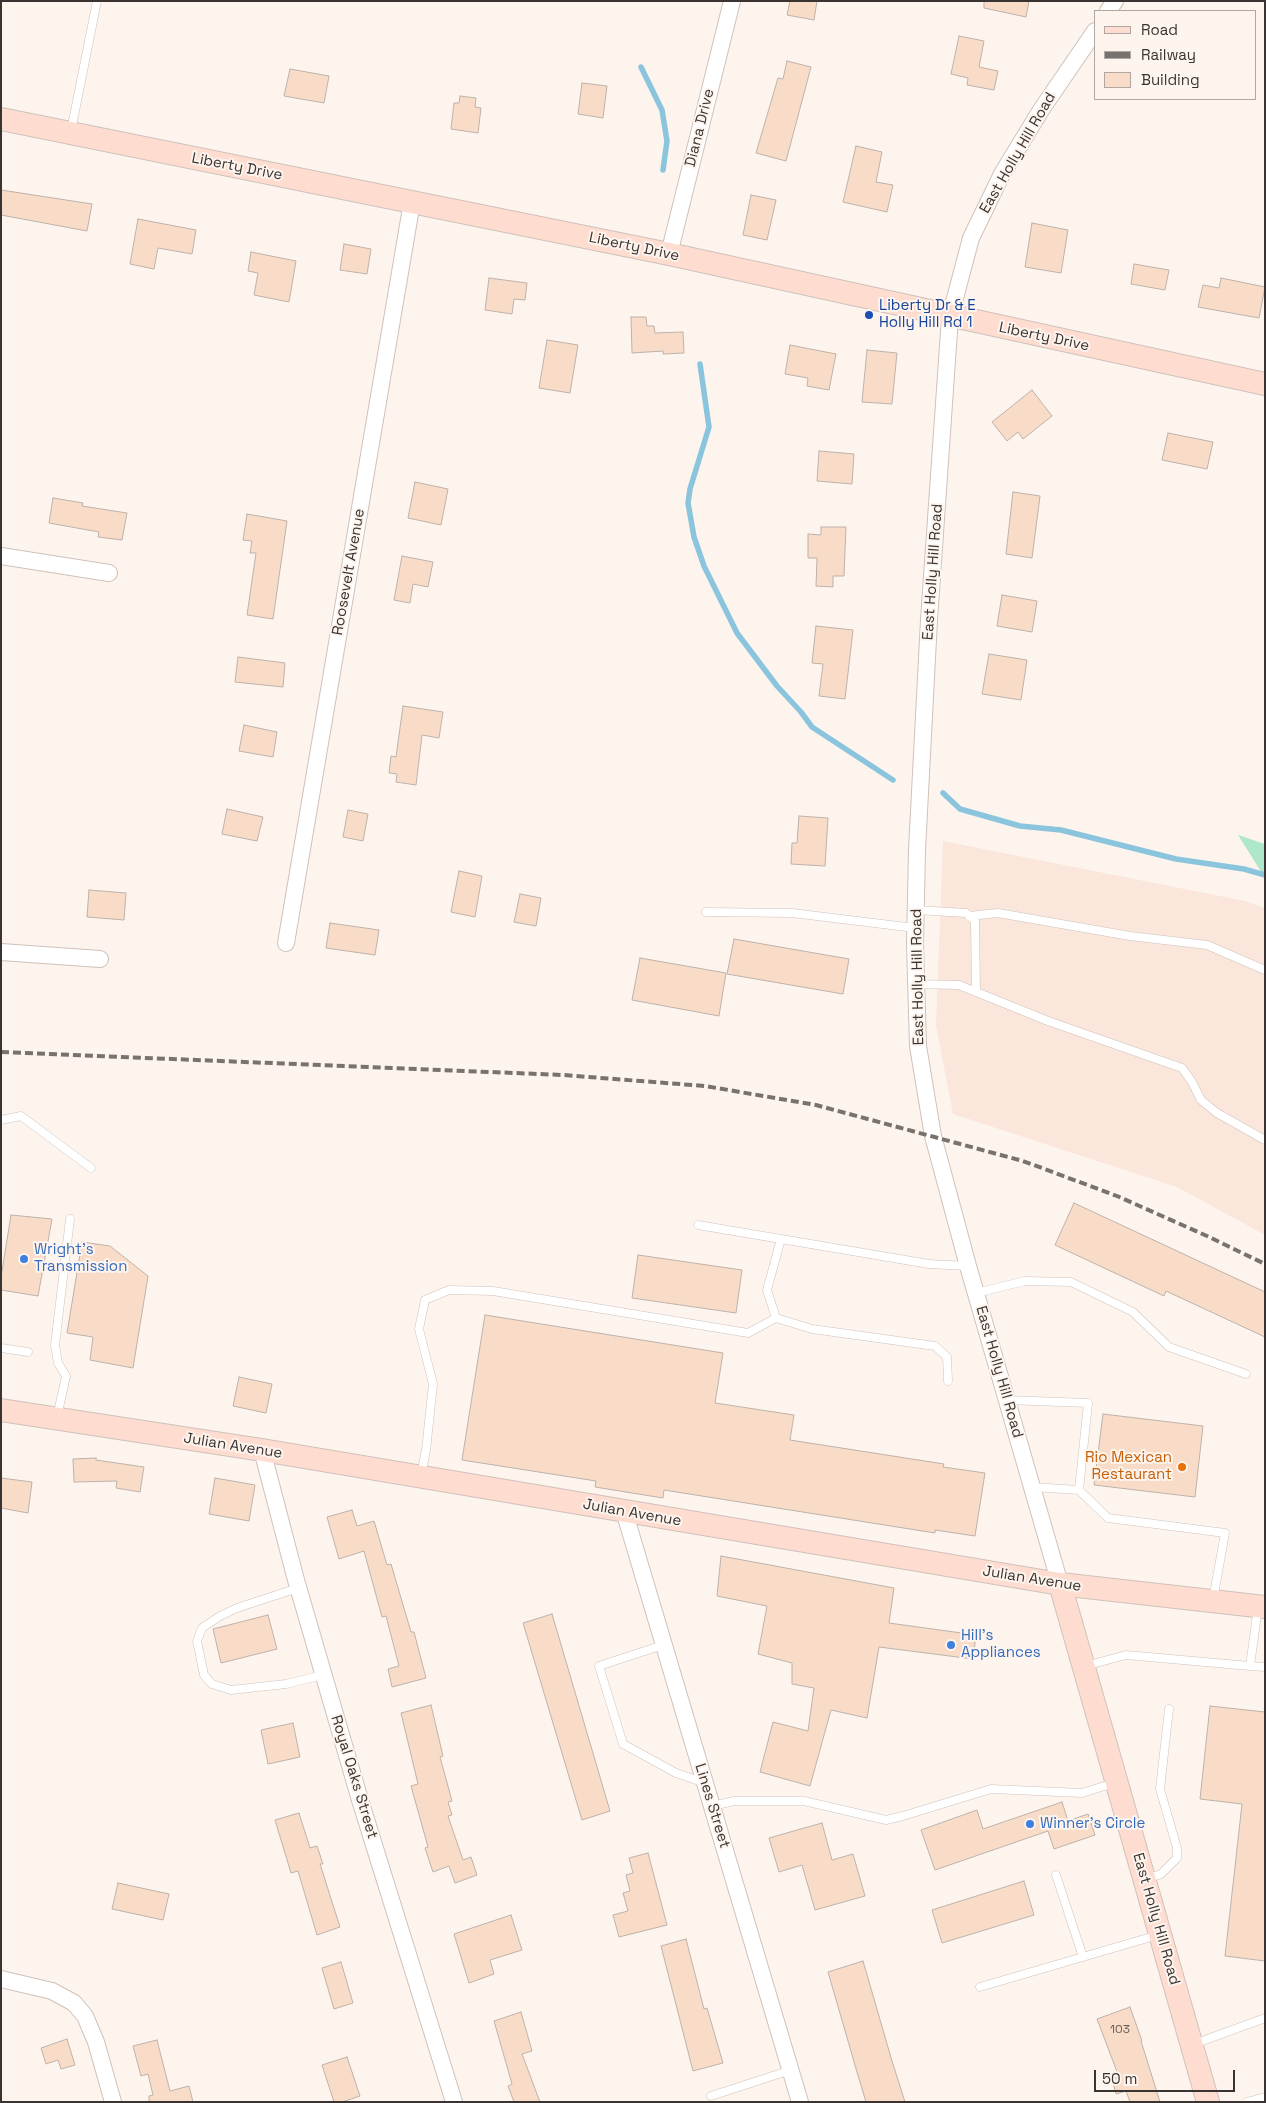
<!DOCTYPE html>
<style>
body{margin:0}
#map{position:relative;width:1266px;height:2103px;overflow:hidden;background:#fef4ee;font-family:"Space Grotesk",sans-serif}
canvas{display:block}
.frame{position:absolute;inset:0;border:2px solid #393431;pointer-events:none}
.legend{position:absolute;left:1094px;top:10px;width:162px;height:90px;box-sizing:border-box;background:#fef4ee;border:1px solid #afa7a2;margin:0;padding:6px 9px;list-style:none;font-size:15px;color:#393431}
.legend li{display:flex;align-items:center;gap:10px;height:25px}
.legend b{width:25px;border:1px solid #afa7a2}
.scale{position:absolute;left:1094px;top:2070px;width:141px;height:22px;box-sizing:border-box;border:2px solid #393431;border-top:0;padding-left:6px;font-size:15px;line-height:18px;white-space:nowrap;color:#393431;-webkit-text-stroke:4px #fef4ee;paint-order:stroke}
</style>
<div id="map">
<canvas width="1266" height="2103"></canvas>
<div class="frame"></div>
<ul class="legend">
<li><b style="height:6px;background:#fedcd0"></b>Road</li>
<li><b style="height:6px;background:#78726e"></b>Railway</li>
<li><b style="height:14px;background:#f8dcc8"></b>Building</li>
</ul>
<div class="scale">50 m</div>
</div>
<script>
const ctx = document.querySelector('canvas').getContext('2d');
ctx.lineJoin = 'round';
function fill(path, color) {
  ctx.fillStyle = color;
  ctx.fill(path, 'evenodd');
}
function shape(rows) {
  const path = new Path2D();
  for (const r of rows) {
    path.moveTo(r[0], r[1]);
    for (let i = 2; i < r.length; i += 2) path.lineTo(r[i], r[i + 1]);
  }
  return path;
}
function stroke(path, color, width, dash) {
  ctx.strokeStyle = color;
  ctx.lineWidth = width;
  ctx.lineCap = dash ? 'butt' : 'round';
  ctx.setLineDash(dash || []);
  ctx.stroke(path);
}
function drawText(font, color, halo, rows, align = 'center') {
  ctx.font = font + ' "Space Grotesk",sans-serif';
  ctx.lineWidth = 4;
  ctx.setLineDash([]);
  ctx.textBaseline = 'middle';
  ctx.strokeStyle = halo;
  ctx.fillStyle = color;
  for (const [text, x, y, turn = 0] of rows) {
    ctx.save();
    ctx.translate(x, y);
    ctx.rotate((+turn || 0) * Math.PI / 180);
    ctx.textAlign = isNaN(turn) ? turn : align;
    if (halo) ctx.strokeText(text, 0, 0);
    ctx.fillText(text, 0, 0);
    ctx.restore();
  }
}
fill(shape([
 [943,841,1245,901,1265,908,1265,1235,1177,1187,953,1114,936,1025]
]), '#fae6da');
fill(shape([
 [1238,835,1265,844,1265,878]
]), '#afe7cb');
stroke(shape([
 [641,67,662,110,667,141,663,170],
 [700,364,709,427,690,489,688,503,694,537,704,566,737,633,777,686,801,712,812,727,893,780],
 [943,793,960,809,1020,826,1061,830,1176,859,1244,869,1265,875]
]), '#8ac4dd', 5.5);
const building = shape([
 [790,1,817,1,814,20,787,15,790,1],
 [984,1,1029,1,1026,17,984,8,984,1],
 [959,36,984,41,979,67,998,71,994,90,967,85,968,78,951,74,959,36],
 [787,61,811,67,786,161,756,153,778,78,783,79,787,61],
 [290,69,329,76,324,103,284,96,290,69],
 [582,83,607,86,603,118,578,114,582,83],
 [460,96,476,98,475,107,481,108,478,133,451,129,454,103,459,103,460,96],
 [856,146,882,152,876,182,893,185,887,212,843,202,856,146],
 [1,190,92,204,87,231,1,215,1,190],
 [751,195,776,200,767,240,743,235,751,195],
 [138,219,196,230,192,254,158,248,154,269,130,264,138,219],
 [1032,223,1068,230,1061,273,1025,267,1032,223],
 [344,244,371,249,367,274,340,270,344,244],
 [251,252,296,261,289,302,254,295,258,273,248,271,251,252],
 [1134,264,1169,270,1165,290,1131,284,1134,264],
 [489,278,527,283,525,300,514,299,512,314,485,310,489,278],
 [1221,278,1265,287,1259,318,1198,307,1203,285,1219,288,1221,278],
 [631,317,646,317,647,326,654,326,655,333,683,332,684,353,663,354,663,351,632,353,631,317],
 [547,340,578,345,570,393,539,388,547,340],
 [790,345,836,354,829,390,807,386,808,378,785,374,790,345],
 [867,350,897,353,892,404,862,402,867,350],
 [1032,390,1052,416,1023,439,1018,432,1007,441,992,422,1032,390],
 [1168,433,1213,442,1207,469,1162,460,1168,433],
 [819,451,854,454,852,484,817,481,819,451],
 [415,482,448,489,441,525,408,518,415,482],
 [1013,492,1040,496,1032,558,1006,554,1013,492],
 [53,498,83,503,82,506,127,513,122,540,98,537,99,532,49,523,53,498],
 [247,514,287,521,273,619,247,615,256,553,250,553,252,541,243,540,247,514],
 [821,527,846,527,844,576,833,576,833,587,816,586,817,558,808,558,808,534,821,535,821,527],
 [402,556,433,562,428,587,413,584,410,603,394,600,402,556],
 [1002,595,1037,601,1032,632,997,626,1002,595],
 [816,626,853,630,845,699,819,696,823,664,812,663,816,626],
 [989,654,1027,660,1021,700,982,694,989,654],
 [238,657,285,663,283,687,235,682,238,657],
 [403,706,443,712,439,738,422,735,416,785,396,782,397,774,389,773,391,756,396,757,403,706],
 [244,725,277,732,273,757,239,751,244,725],
 [227,809,263,817,257,841,222,834,227,809],
 [348,810,368,814,363,841,343,837,348,810],
 [799,816,828,818,825,866,791,864,792,843,797,843,799,816],
 [459,871,482,876,475,917,451,912,459,871],
 [89,890,126,893,124,920,87,917,89,890],
 [520,894,541,898,536,926,514,922,520,894],
 [330,923,379,930,375,955,326,948,330,923],
 [734,939,849,959,843,994,727,974,734,939],
 [640,958,726,973,719,1016,632,1000,640,958],
 [1074,1203,1265,1292,1265,1337,1166,1291,1164,1296,1055,1245,1074,1203],
 [11,1215,52,1219,38,1296,1,1290,1,1277,11,1215],
 [82,1242,110,1246,148,1276,133,1368,90,1360,93,1337,67,1333,82,1242],
 [638,1255,742,1270,736,1313,632,1298,638,1255],
 [485,1315,723,1353,715,1403,794,1415,790,1440,944,1464,943,1467,985,1473,975,1536,935,1530,935,1533,664,1490,663,1498,595,1487,596,1481,462,1460,485,1315],
 [239,1377,272,1384,266,1413,233,1406,239,1377],
 [1103,1414,1203,1426,1195,1497,1094,1485,1103,1414],
 [96,1458,96,1460,144,1467,140,1492,116,1488,117,1481,74,1482,73,1459,96,1458],
 [1,1478,32,1482,28,1513,1,1508,1,1478],
 [215,1478,255,1485,249,1521,209,1514,215,1478],
 [352,1510,357,1526,374,1521,387,1565,391,1564,411,1632,414,1632,426,1678,392,1687,388,1669,399,1666,386,1616,382,1617,364,1551,339,1559,327,1517,352,1510],
 [721,1556,894,1588,889,1623,976,1635,973,1659,879,1647,867,1718,831,1710,810,1786,760,1772,773,1722,808,1731,814,1688,792,1684,792,1663,758,1654,767,1606,717,1596,721,1556],
 [552,1614,610,1811,582,1820,523,1623,552,1614],
 [268,1615,277,1649,221,1663,213,1629,268,1615],
 [431,1705,443,1756,440,1757,452,1801,448,1802,452,1815,448,1816,463,1860,471,1857,477,1875,455,1883,449,1866,433,1872,425,1848,428,1847,411,1786,418,1784,401,1713,431,1705],
 [1210,1706,1265,1712,1265,1961,1225,1956,1242,1804,1200,1799,1210,1706],
 [293,1723,300,1757,268,1764,261,1730,293,1723],
 [1062,1802,1068,1821,1088,1814,1095,1835,1054,1849,1048,1831,935,1870,921,1830,977,1810,983,1829,1062,1802],
 [299,1813,310,1848,317,1846,323,1864,320,1864,340,1927,317,1935,298,1871,291,1873,275,1820,299,1813],
 [822,1823,832,1860,853,1854,865,1896,815,1910,802,1865,779,1872,769,1838,822,1823],
 [648,1853,667,1925,619,1937,613,1915,628,1911,623,1893,630,1891,626,1875,633,1873,629,1858,648,1853],
 [1024,1881,1034,1915,942,1943,932,1910,1024,1881],
 [118,1883,169,1894,163,1920,112,1909,118,1883],
 [511,1915,522,1950,490,1960,494,1974,469,1983,454,1934,511,1915],
 [686,1939,704,2009,707,2008,723,2063,693,2071,661,1946,686,1939],
 [863,1961,892,2061,905,2102,866,2102,857,2072,828,1972,863,1961],
 [341,1962,353,2003,334,2009,322,1968,341,1962],
 [1130,2007,1142,2041,1141,2041,1160,2102,1130,2102,1126,2091,1116,2094,1112,2079,1119,2077,1097,2019,1130,2007],
 [521,2012,532,2051,522,2054,540,2102,514,2102,508,2086,512,2084,494,2021,521,2012],
 [67,2039,75,2065,61,2069,58,2060,46,2064,41,2048,67,2039],
 [157,2040,170,2091,189,2086,193,2102,149,2102,149,2096,153,2095,148,2074,141,2076,133,2046,157,2040],
 [347,2057,360,2096,342,2102,334,2102,322,2065,347,2057]
]);
fill(building, '#f8dcc8');
stroke(building, '#bdb2aa', 1);
const lane = shape([
 [71,131,97,1],
 [916,910,966,913,975,921,976,992],
 [706,912,792,913,915,928],
 [969,916,998,913,1130,936,1207,945,1265,970],
 [915,984,959,985,1048,1021,1182,1068,1192,1082,1201,1100,1217,1113,1265,1140],
 [1,1120,21,1116,91,1168],
 [698,1225,929,1264,968,1266],
 [781,1239,767,1290,776,1318,812,1329,935,1346,947,1357,948,1381],
 [976,1293,1025,1281,1071,1282,1133,1312,1169,1347,1246,1374],
 [1,1348,28,1352],
 [1007,1400,1088,1403,1079,1490,1032,1487],
 [57,1417,66,1376,58,1363,55,1345,70,1219],
 [421,1475,426,1450,433,1384,419,1329,425,1300,449,1290,493,1291,748,1333,776,1318],
 [1079,1490,1108,1518,1225,1533,1213,1600],
 [298,1588,237,1608,220,1616,202,1628,197,1641,204,1675,212,1684,231,1690,286,1684,323,1675],
 [663,1645,599,1666,623,1744,676,1773,705,1783],
 [1085,1666,1126,1655,1250,1666,1258,1607],
 [1250,1666,1265,1667],
 [712,1806,734,1801,804,1801,886,1820,903,1816,991,1789,1082,1793,1114,1783],
 [1056,1875,1083,1957],
 [1146,1879,1161,1874,1177,1858,1177,1848,1160,1789,1169,1709],
 [980,1987,1158,1935],
 [1194,2044,1265,2018],
 [711,2096,791,2070],
 [1247,2102,1265,2097]
]);
const street = shape([
 [1108,11,1115,1],
 [669,254,732,1],
 [1,556,109,573],
 [286,943,412,202],
 [1,952,100,959],
 [262,1450,296,1580,360,1800,454,2102],
 [624,1511,800,2102],
 [1060,1584,968,1266,933,1136,918,1046,915,944,917,850,929,620,950,317,971,238,1002,174,1041,110,1095,31],
 [1,1979,52,1991,74,2003,85,2016,96,2042,113,2102]
]);
const secondary = shape([
 [1,119,669,254,1265,384],
 [1,1410,262,1450,1060,1584,1265,1607],
 [1060,1584,1208,2102]
]);
stroke(lane, '#cec2bb', 9);
stroke(street, '#cec2bb', 18);
stroke(secondary, '#cec2bb', 24);
stroke(lane, '#fff', 8);
stroke(street, '#fff', 16);
stroke(secondary, '#fedcd0', 22);
stroke(shape([
 [1,1052,563,1075,705,1086,816,1105,1023,1161,1117,1196,1207,1236,1265,1264]
]), '#78726e', 4, [8, 4]);
for (const [x, y, r, color] of [
 [869,315,5,"#1a4fb4"],
 [24,1259,5,"#3f7fe0"],
 [1182,1467,5,"#e8710a"],
 [951,1645,5,"#3f7fe0"],
 [1030,1824,5,"#3f7fe0"]
]) {
  const dot = new Path2D();
  dot.arc(x, y, r, 0, 2 * Math.PI);
  ctx.fillStyle = color;
  ctx.fill(dot);
  stroke(dot, '#fef4ee', 2);
}
drawText('12px', '#695e57', null, [
 ["103",1120,2030]
]);
drawText('15px', '#393431', '#fef4ee', [
 ["Diana Drive",700,128,-76],
 ["East Holly Hill Road",1018,153,-60],
 ["Liberty Drive",237,167,11],
 ["Liberty Drive",634,247,12],
 ["Liberty Drive",1044,337,12],
 ["Roosevelt Avenue",349,572,-80],
 ["East Holly Hill Road",933,572,-86],
 ["East Holly Hill Road",918,977,-91],
 ["East Holly Hill Road",999,1372,74],
 ["Julian Avenue",233,1446,9],
 ["Julian Avenue",632,1513,10],
 ["Julian Avenue",1032,1579,9],
 ["Royal Oaks Street",354,1777,73],
 ["Lines Street",712,1806,73],
 ["East Holly Hill Road",1156,1919,74]
]);
drawText('15px', '#164399', '#fef4ee', [
 ["Liberty Dr & E",879,306],
 ["Holly Hill Rd 1",879,323]
], 'left');
drawText('15px', '#366cbe', '#fef4ee', [
 ["Wright's",34,1250],
 ["Transmission",34,1267],
 ["Hill's",961,1636],
 ["Appliances",961,1653],
 ["Winner's Circle",1040,1824]
], 'left');
drawText('15px', '#c56008', '#fef4ee', [
 ["Rio Mexican",1172,1458],
 ["Restaurant",1172,1475]
], 'right');
</script>
